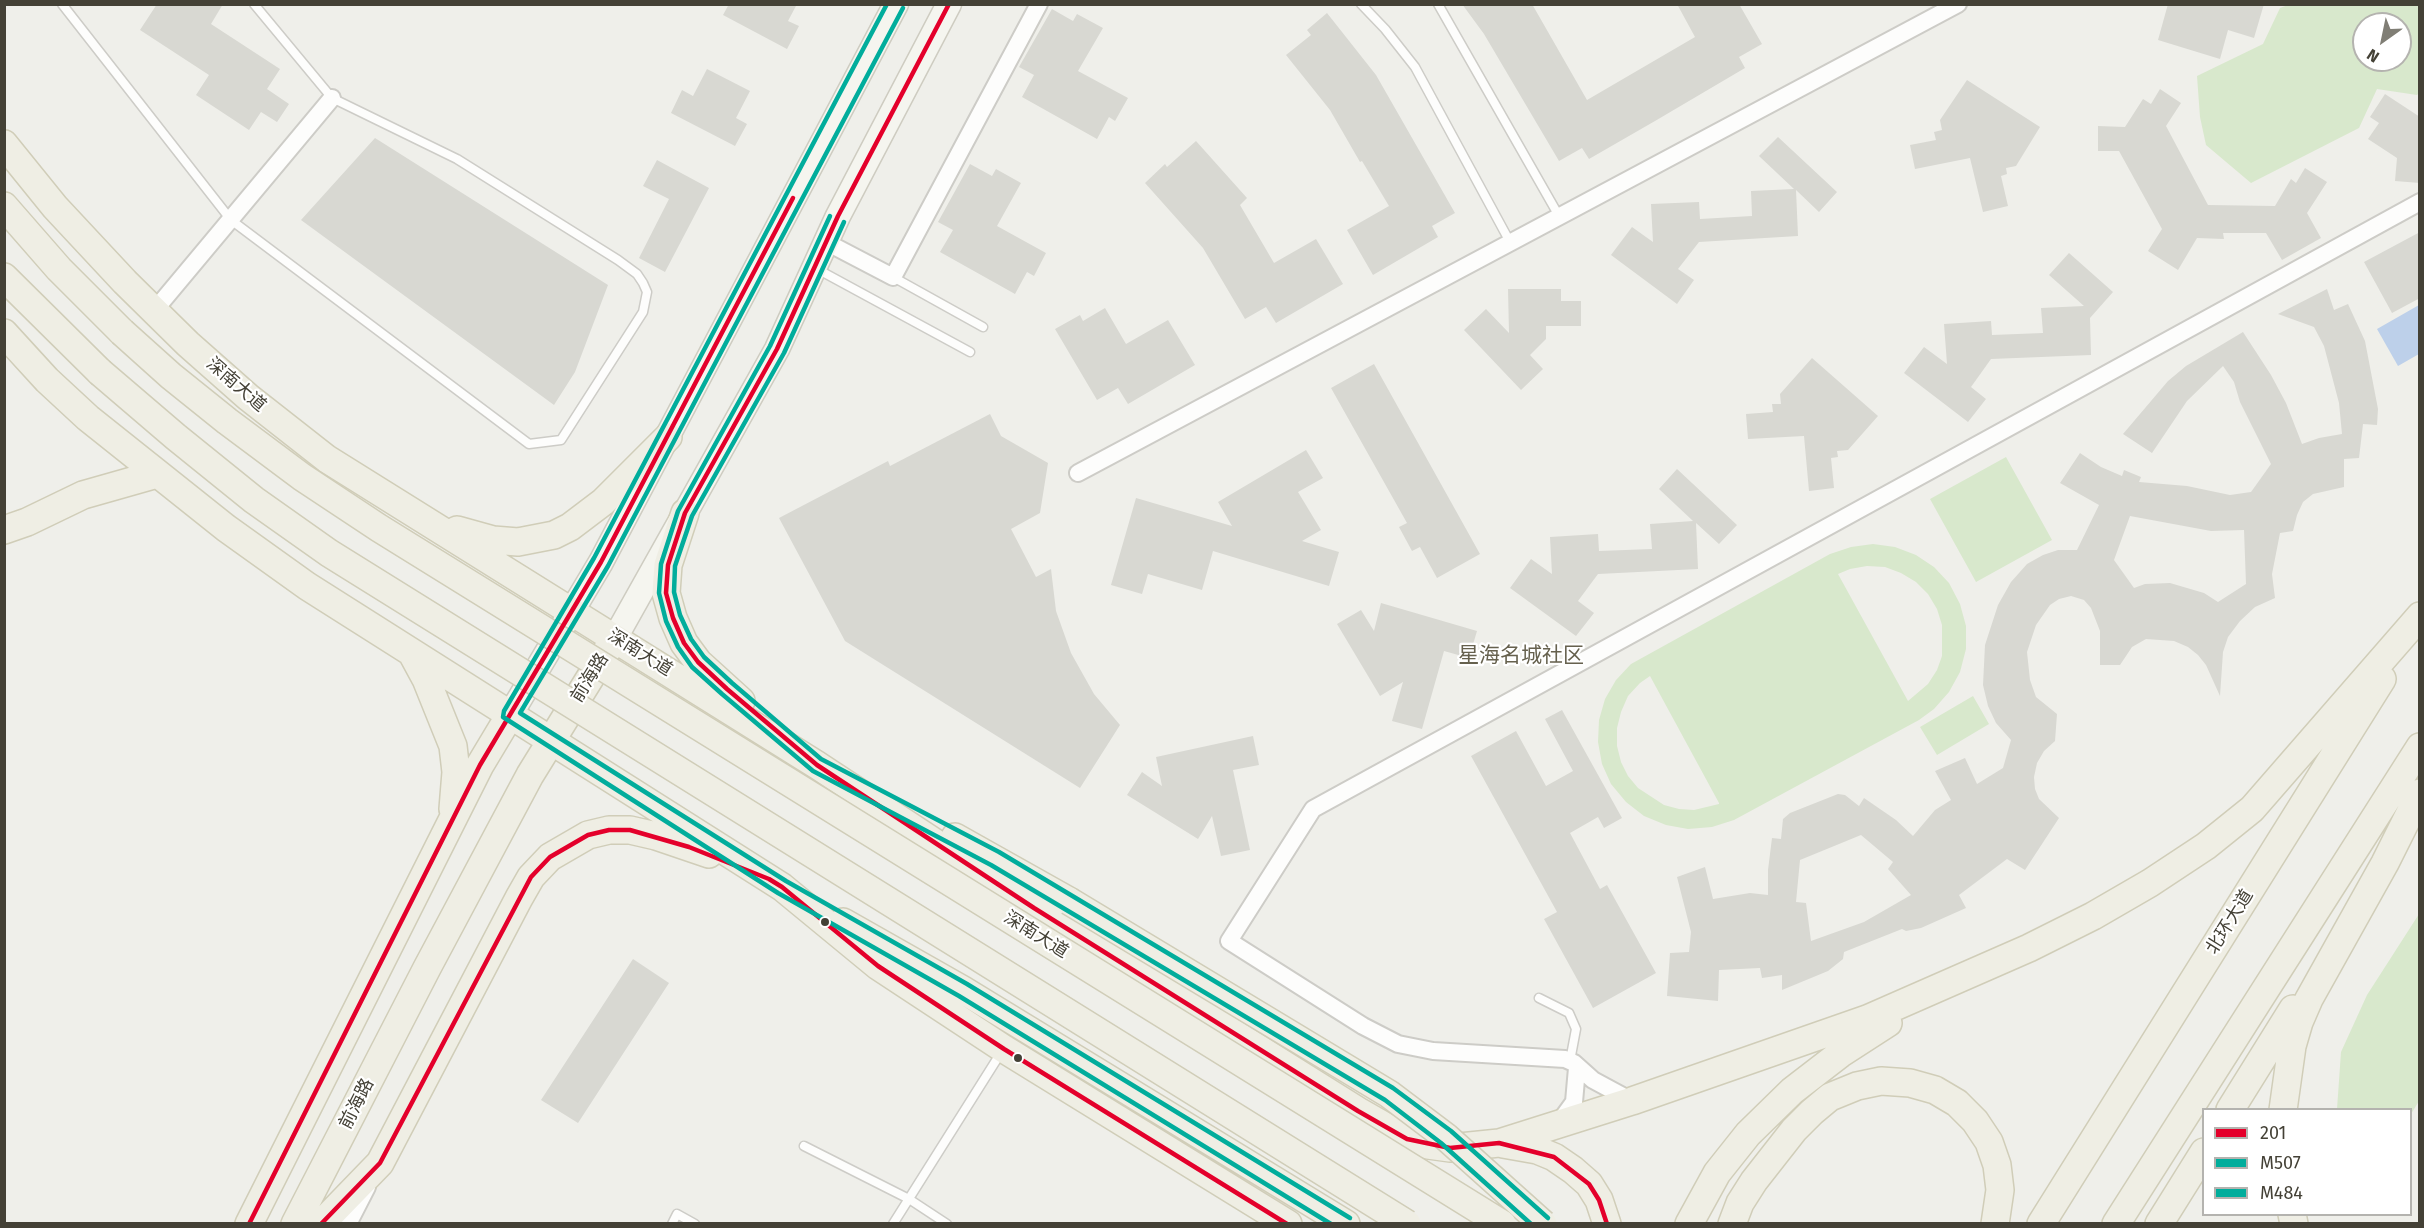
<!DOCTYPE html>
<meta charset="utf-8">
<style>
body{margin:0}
#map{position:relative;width:2424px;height:1228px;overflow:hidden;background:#efefea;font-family:"Fira Sans",sans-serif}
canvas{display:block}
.frame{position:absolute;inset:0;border:6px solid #444136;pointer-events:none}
.legend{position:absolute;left:2202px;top:1108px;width:210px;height:108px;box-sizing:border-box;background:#fff;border:2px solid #b4b3af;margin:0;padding:8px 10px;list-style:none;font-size:18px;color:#444136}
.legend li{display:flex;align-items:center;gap:12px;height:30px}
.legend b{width:30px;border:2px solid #b4b3af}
.north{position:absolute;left:2352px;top:12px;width:60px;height:60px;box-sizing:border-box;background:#fff;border:2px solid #b4b3af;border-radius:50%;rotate:213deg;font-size:16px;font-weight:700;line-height:24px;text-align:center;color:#444136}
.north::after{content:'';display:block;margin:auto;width:21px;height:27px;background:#807e75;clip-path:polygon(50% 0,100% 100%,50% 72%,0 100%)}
</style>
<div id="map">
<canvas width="2424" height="1228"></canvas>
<div class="frame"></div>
<ul class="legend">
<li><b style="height:8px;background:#e4002b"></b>201</li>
<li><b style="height:8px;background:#01ad9c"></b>M507</li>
<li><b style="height:8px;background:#01ad9c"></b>M484</li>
</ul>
<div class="north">N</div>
</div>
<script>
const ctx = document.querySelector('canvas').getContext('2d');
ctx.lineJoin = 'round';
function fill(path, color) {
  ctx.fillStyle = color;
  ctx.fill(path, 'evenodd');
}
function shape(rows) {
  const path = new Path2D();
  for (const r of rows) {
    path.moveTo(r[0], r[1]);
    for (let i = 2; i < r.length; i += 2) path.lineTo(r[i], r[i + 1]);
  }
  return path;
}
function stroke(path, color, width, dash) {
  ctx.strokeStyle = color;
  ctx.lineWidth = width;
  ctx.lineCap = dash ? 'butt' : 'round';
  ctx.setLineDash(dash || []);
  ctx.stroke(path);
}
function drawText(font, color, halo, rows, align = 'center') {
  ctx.font = font + ' "Fira Sans","Noto Sans SC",sans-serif';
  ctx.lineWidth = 4.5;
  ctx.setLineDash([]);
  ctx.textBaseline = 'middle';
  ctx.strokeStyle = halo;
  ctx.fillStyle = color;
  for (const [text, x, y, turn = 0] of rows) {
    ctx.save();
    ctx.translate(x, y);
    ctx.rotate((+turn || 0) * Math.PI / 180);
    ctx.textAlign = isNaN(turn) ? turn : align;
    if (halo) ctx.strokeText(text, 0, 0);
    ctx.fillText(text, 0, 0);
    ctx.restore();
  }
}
fill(shape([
 [2288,5,2419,5,2419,93,2417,95,2377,89,2359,128,2251,183,2206,145,2200,117,2197,76,2263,44,2280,8],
 [2364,24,2400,24,2400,60,2364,60],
 [2006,457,2052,540,1976,582,1930,499],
 [1873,544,1895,547,1916,555,1934,567,1949,583,1960,604,1966,626,1966,649,1960,672,1949,692,1934,709,1919,720,1734,820,1712,827,1688,829,1666,825,1644,816,1626,802,1611,784,1602,764,1598,742,1599,720,1605,699,1616,680,1631,664,1830,554,1851,547],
 [1867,566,1885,567,1901,573,1916,582,1928,594,1937,609,1942,625,1942,656,1937,670,1928,684,1908,701,1838,574,1850,569],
 [1650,676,1719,803,1719,804,1694,810,1679,809,1664,805,1638,788,1628,776,1621,762,1617,746,1617,728,1621,712,1628,696,1640,683],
 [1973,696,1989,724,1937,755,1920,727],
 [2419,914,2419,1101,2411,1114,2410,1110,2337,1109,2341,1052,2367,995]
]), '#d8e8cc');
fill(shape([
 [2419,305,2419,354,2398,366,2377,329]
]), '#bdd0ea');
fill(shape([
 [157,4,223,4,211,24,280,69,267,89,289,104,277,122,261,112,249,130,196,95,209,75,140,30],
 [729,4,797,4,788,21,799,26,787,49,723,15],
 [1462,4,1532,4,1587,100,1695,37,1677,4,1739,4,1762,44,1739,57,1745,68,1655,121,1589,159,1582,148,1559,161,1484,34],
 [2168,4,2264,4,2254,38,2228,30,2220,59,2158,40],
 [1052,9,1073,21,1077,14,1103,28,1078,71,1128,98,1115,121,1109,117,1097,139,1022,97,1034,75,1019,67],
 [1327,13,1376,75,1455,213,1432,226,1438,237,1373,275,1347,230,1389,206,1362,161,1360,162,1330,110,1286,55,1311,35,1307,30],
 [707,69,750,91,736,118,747,124,735,146,671,113,682,90,693,96],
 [1967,80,2040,127,2016,166,2006,168,2007,174,2001,176,2008,206,1983,212,1970,158,1915,169,1910,145,1936,140,1934,132,1942,130,1940,120],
 [2160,89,2181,103,2166,126,2208,205,2275,206,2291,179,2296,183,2305,168,2327,182,2307,213,2321,238,2282,260,2266,233,2223,233,2224,239,2197,238,2178,270,2148,251,2162,229,2119,151,2098,151,2098,126,2125,127,2143,99,2151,104],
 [2385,94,2420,117,2420,183,2395,181,2397,158,2368,139,2379,123,2370,117],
 [1778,137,1837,192,1819,212,1796,190,1798,236,1699,242,1678,269,1694,280,1677,304,1611,255,1632,227,1653,242,1651,204,1699,202,1700,219,1752,216,1751,191,1794,189,1759,156],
 [375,138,608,285,575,372,554,405,301,220],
 [1196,141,1247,198,1240,205,1274,263,1316,239,1343,284,1276,323,1266,307,1245,319,1203,248,1145,183,1165,164,1167,167],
 [657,160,709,188,665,272,639,258,669,199,643,186],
 [970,164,992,176,996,169,1021,183,997,226,1046,253,1034,276,1027,272,1015,294,940,252,953,230,938,222],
 [2420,232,2420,298,2392,313,2364,262],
 [2069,253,2113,292,2090,318,2091,355,1991,359,1971,387,1986,399,1968,422,1904,373,1924,347,1947,364,1944,324,1991,321,1992,335,2043,333,2041,308,2084,306,2049,275],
 [1508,289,1561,289,1561,301,1581,301,1581,326,1546,326,1546,339,1530,355,1543,369,1521,390,1464,330,1486,309,1509,333],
 [2327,289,2334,310,2348,304,2365,341,2378,409,2377,425,2363,424,2359,458,2344,459,2344,487,2313,494,2303,502,2297,515,2293,531,2280,533,2272,574,2275,598,2255,607,2240,621,2228,637,2223,652,2220,696,2206,665,2198,655,2188,647,2174,641,2146,639,2132,647,2120,665,2100,665,2100,631,2091,608,2084,600,2071,596,2059,599,2050,605,2036,625,2027,652,2030,680,2036,697,2057,714,2055,741,2044,751,2037,763,2034,777,2035,789,2039,799,2059,818,2025,870,2007,859,1959,895,1966,908,1921,928,1906,931,1902,929,1844,952,1843,959,1828,971,1782,990,1782,975,1762,978,1760,968,1719,970,1718,1001,1667,996,1670,953,1689,952,1691,932,1677,877,1705,867,1713,899,1750,893,1768,895,1768,870,1772,838,1781,839,1783,819,1790,813,1838,794,1845,795,1859,806,1864,798,1896,820,1913,836,1935,810,1951,800,1935,771,1965,758,1977,784,2003,768,2011,740,1996,723,1988,706,1983,685,1985,645,1998,605,2011,582,2027,564,2043,555,2058,550,2077,550,2099,505,2060,483,2080,453,2101,467,2122,476,2124,470,2141,477,2139,482,2187,486,2230,495,2251,492,2271,464,2240,402,2234,382,2223,366,2187,401,2152,453,2123,434,2168,381,2186,366,2243,332,2271,375,2286,403,2302,444,2319,438,2342,434,2339,403,2324,346,2314,327,2278,314],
 [2130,516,2211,531,2244,530,2246,584,2218,602,2204,593,2170,583,2145,584,2134,588,2114,560],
 [1861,835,1893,862,1888,869,1911,895,1864,922,1811,941,1806,903,1796,902,1800,860],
 [1105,308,1126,344,1168,320,1195,365,1128,404,1118,388,1097,400,1055,329,1080,315,1083,321],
 [1812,358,1878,416,1848,450,1837,451,1838,457,1831,458,1834,488,1809,491,1804,436,1748,439,1746,414,1773,412,1772,404,1781,404,1780,394],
 [1374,364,1480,554,1437,578,1420,547,1412,551,1399,527,1407,523,1331,388],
 [990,414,1001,436,1048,463,1040,513,1011,529,1036,577,1051,569,1056,611,1071,653,1094,694,1120,725,1080,788,845,641,779,518,888,461,890,466],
 [1306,450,1323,478,1298,492,1321,530,1302,541,1339,552,1329,586,1213,551,1202,590,1148,574,1142,594,1111,585,1136,498,1232,526,1218,502],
 [1677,469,1737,525,1719,544,1696,523,1698,569,1598,574,1578,601,1594,613,1576,636,1510,588,1531,559,1552,574,1550,537,1598,534,1599,551,1652,549,1650,524,1693,521,1659,489],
 [1381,603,1477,631,1469,658,1444,651,1422,729,1392,721,1403,682,1380,696,1337,624,1361,610,1374,631],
 [1562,710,1622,818,1604,828,1598,817,1570,833,1600,889,1607,885,1656,973,1593,1008,1544,919,1557,912,1471,756,1516,731,1546,786,1573,771,1545,719],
 [1253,736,1259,765,1233,770,1250,850,1221,856,1212,816,1198,839,1127,795,1142,772,1162,786,1156,757],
 [633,959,669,983,578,1123,541,1100]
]), '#d8d8d2');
const lane = shape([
 [62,4,231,220,529,444,561,440,643,312,647,292,643,283,637,274,618,260,457,159,332,98,254,4],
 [1361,4,1385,29,1415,67,1510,242],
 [1438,4,1559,216],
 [817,269,970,352],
 [893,277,983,327],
 [1539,998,1569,1013,1576,1029,1570,1061],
 [804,1146,909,1199,947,1224],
 [672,1224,677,1214,695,1224],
 [893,1224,1002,1051]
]);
const street = shape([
 [826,242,893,277,1039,4],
 [154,311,332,98],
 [1078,473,1958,4],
 [1632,1101,1593,1080,1574,1063,1565,1059,1433,1051,1398,1044,1363,1026,1229,941,1313,809,2420,202],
 [1558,1124,1574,1102,1577,1068],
 [348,1224,367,1187]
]);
const secondary = shape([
 [615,638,777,349,838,216,949,4],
 [510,715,601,562,896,4]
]);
const primary = shape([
 [4,144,55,207,125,282,188,344,248,397,327,459,817,765,1034,908,1358,1111,1407,1139,1428,1145,1450,1148,1499,1143,1632,1101,1867,1019,2029,948,2093,916,2150,883,2206,846,2252,809,2420,616],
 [4,206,59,269,122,332],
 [4,277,100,372],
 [4,333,47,380,88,418,226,528,307,586,782,887,878,966,1004,1049,1288,1224],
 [685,513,668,565,666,593,673,618,684,643,698,662,741,701],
 [4,530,27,522,83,495,157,474],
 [457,530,493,540,518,542,554,535,570,527,603,502,668,437],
 [413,655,426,679,453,746,456,772,453,809],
 [955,837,1069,901],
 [843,922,963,990,1346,1224],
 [2230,1110,2293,1009],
 [2283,1110,2292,1046,2299,1022,2309,999,2385,863,2420,793],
 [1503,1144,1537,1150,1554,1157,1573,1170,1589,1184,1599,1200,1607,1224],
 [2292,1214,2294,1224],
 [249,1224,480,765,510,715],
 [295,1224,427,968,530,775,611,644],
 [321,1224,380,1163,519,898,531,877,550,857,588,835,609,830,630,830,656,836,709,854],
 [1689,1224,1717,1173,1748,1134,1792,1091,1840,1054,1888,1023],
 [1732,1224,1740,1203,1754,1181,1794,1130,1812,1112,1830,1097,1857,1086,1881,1081,1910,1083,1935,1090,1957,1103,1975,1121,1989,1142,1997,1165,2000,1190,1995,1224],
 [2041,1224,2382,679],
 [2116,1224,2420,747],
 [2159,1224,2204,1152]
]);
stroke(lane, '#cdccc7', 11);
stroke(street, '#cdccc7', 20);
stroke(secondary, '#ceccc1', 27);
stroke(primary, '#d0cdb8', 30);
stroke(lane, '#fdfdfc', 8);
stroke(street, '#fdfdfc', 16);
stroke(secondary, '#f5f5ef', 24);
stroke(primary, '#efeee4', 27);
const primaryBridge = shape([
 [122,332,171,376,227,421,302,477,379,528,1502,1224],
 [100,372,176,437,254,500,329,553,1407,1224],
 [1069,901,1389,1094,1446,1137,1543,1224]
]);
stroke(primaryBridge, '#d0cdb8', 30, []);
stroke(primaryBridge, '#efeee4', 27);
stroke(shape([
 [949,4,838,216,777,349,685,513,668,565,666,593,673,618,684,643,698,662,727,689,817,765,1034,908,1358,1111,1407,1139,1450,1148,1499,1143,1554,1157,1589,1184,1599,1200,1607,1224],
 [249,1224,480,765,601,562,793,198],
 [321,1224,380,1163,531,877,550,857,588,835,609,830,630,830,689,847,769,879,782,887,878,966,1004,1049,1287,1224]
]), '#e4002b', 4.5);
stroke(shape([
 [887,4,594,558,504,711,503,717,778,893,959,996,1331,1224],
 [830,216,770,346,678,511,661,564,659,593,666,621,678,647,692,667,722,694,813,771,991,865,1385,1100,1441,1143,1531,1224]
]), '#01ad9c', 4.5);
stroke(shape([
 [903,8,608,566,520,713,786,881,967,984,1350,1218],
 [844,222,784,353,692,516,675,566,674,592,680,615,691,639,704,657,732,683,821,759,999,852,1393,1088,1451,1131,1548,1218]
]), '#01ad9c', 4.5);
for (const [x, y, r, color] of [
 [825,922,5,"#444136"],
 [1018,1058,5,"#444136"]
]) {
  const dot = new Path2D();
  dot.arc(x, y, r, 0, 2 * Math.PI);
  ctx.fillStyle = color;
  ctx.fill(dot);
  stroke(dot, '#fff', 2);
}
drawText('18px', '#444136', '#fff', [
 ["深南大道",236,385,41],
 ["深南大道",640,653,32],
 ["前海路",590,678,-58],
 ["北环大道",2230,922,-58],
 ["深南大道",1036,935,32],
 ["前海路",357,1104,-63]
]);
drawText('21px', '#66614e', '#fff', [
 ["星海名城社区",1521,656]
]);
</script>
